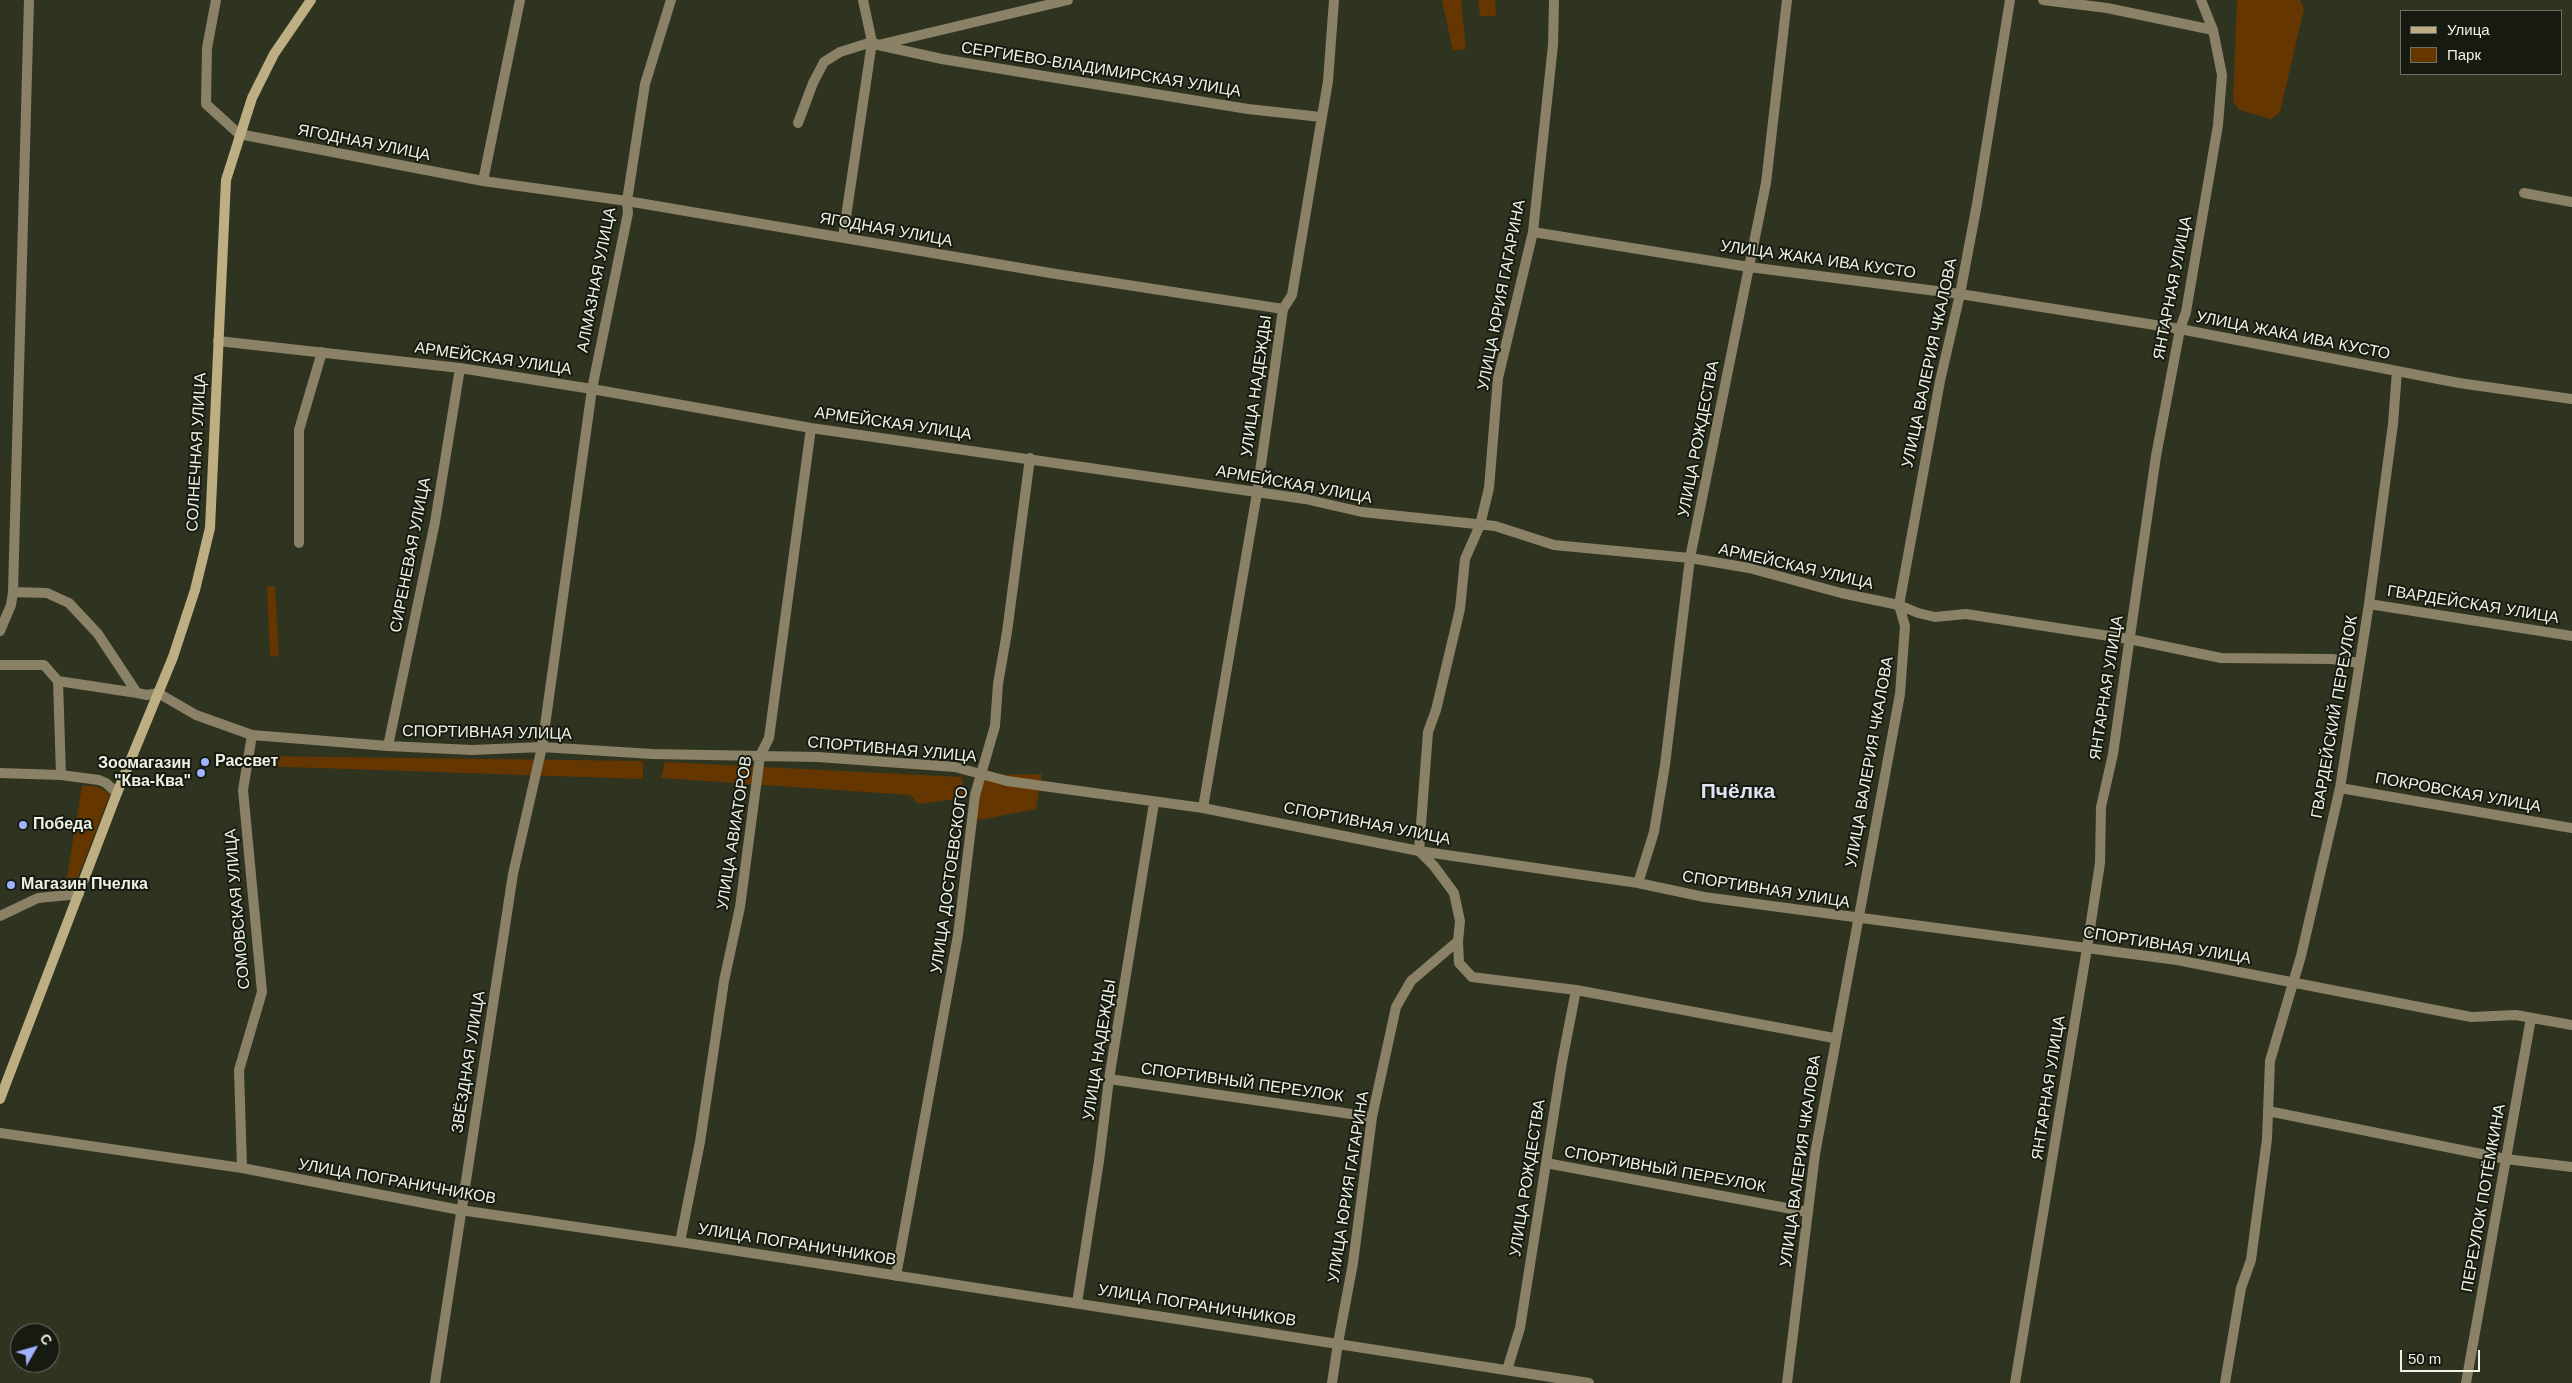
<!DOCTYPE html>
<meta charset="utf-8">
<style>
body{margin:0}
#map{position:relative;width:2572px;height:1383px;overflow:hidden;background:#2e341f;font-family:Arial,sans-serif}
canvas{display:block}
.legend{position:absolute;left:2400px;top:10px;width:162px;height:65px;box-sizing:border-box;background:#171a11;border:1px solid #6d7065;margin:0;padding:6px 9px;list-style:none;font-size:15px;color:#edf2e4}
.legend li{display:flex;align-items:center;gap:10px;height:25px}
.legend b{width:25px;border:1px solid #6d7065}
.north{position:absolute;left:10px;top:1323px;width:50px;height:50px;box-sizing:border-box;background:#171a11;border:1px solid #6d7065;border-radius:50%;rotate:52deg;font-size:14px;font-weight:700;line-height:20px;text-align:center;color:#edf2e4}
.north::after{content:'';display:block;margin:auto;width:18px;height:22px;background:#a0b3fd;clip-path:polygon(50% 0,100% 100%,50% 72%,0 100%)}
.scale{position:absolute;left:2400px;top:1350px;width:80px;height:22px;box-sizing:border-box;border:2px solid #edf2e4;border-top:0;padding-left:6px;font-size:15px;line-height:18px;white-space:nowrap;color:#edf2e4;-webkit-text-stroke:4px #171a11;paint-order:stroke}
</style>
<div id="map">
<canvas width="2572" height="1383"></canvas>
<ul class="legend">
<li><b style="height:6px;background:#bdae83"></b>Улица</li>
<li><b style="height:14px;background:#653600"></b>Парк</li>
</ul>
<div class="north">С</div>
<div class="scale">50 m</div>
</div>
<script>
const ctx = document.querySelector('canvas').getContext('2d');
ctx.lineJoin = 'round';
function fill(path, color) {
  ctx.fillStyle = color;
  ctx.fill(path, 'evenodd');
}
function shape(rows) {
  const path = new Path2D();
  for (const r of rows) {
    path.moveTo(r[0], r[1]);
    for (let i = 2; i < r.length; i += 2) path.lineTo(r[i], r[i + 1]);
  }
  return path;
}
function stroke(path, color, width, dash) {
  ctx.strokeStyle = color;
  ctx.lineWidth = width;
  ctx.lineCap = dash ? 'butt' : 'round';
  ctx.setLineDash(dash || []);
  ctx.stroke(path);
}
function drawText(font, color, halo, rows, align = 'center') {
  ctx.font = font + ' Arial,sans-serif';
  ctx.lineWidth = 4;
  ctx.setLineDash([]);
  ctx.textBaseline = 'middle';
  ctx.strokeStyle = halo;
  ctx.fillStyle = color;
  for (const [text, x, y, turn = 0] of rows) {
    ctx.save();
    ctx.translate(x, y);
    ctx.rotate((+turn || 0) * Math.PI / 180);
    ctx.textAlign = isNaN(turn) ? turn : align;
    if (halo) ctx.strokeText(text, 0, 0);
    ctx.fillText(text, 0, 0);
    ctx.restore();
  }
}
fill(shape([
 [1442,0,1461,0,1466,49,1453,51],
 [1478,0,1495,0,1496,16,1480,16],
 [2237,0,2300,0,2304,9,2280,112,2271,119,2239,110,2233,101],
 [275,586,279,657,270,655,267,587],
 [263,756,643,761,643,779,259,766],
 [665,762,962,777,964,798,919,804,910,795,661,778],
 [1042,774,1036,809,979,820,971,812,987,775],
 [82,786,96,786,110,794,76,882,66,883]
]), '#653600');
stroke(shape([
 [216,0,207,48,206,104,239,134,483,181,627,201,1050,273,1283,309],
 [863,0,872,42,878,45,1068,0],
 [2043,0,2107,8,2213,30],
 [878,45,942,59,1044,76,1248,109,1321,117],
 [798,123,813,83,824,62,840,52,872,42,843,237],
 [483,181,520,0],
 [2524,193,2572,202],
 [1533,232,1749,267,1960,294,2180,329,2459,383,2572,399],
 [218,341,460,368,592,389,811,428,1305,499,1362,512,1495,526,1554,545,1690,558,1749,568,1841,593,1899,605,1918,613,1935,617,1966,614,2129,639,2221,658,2332,659,2359,663],
 [299,543,299,430,322,352],
 [13,592,47,593,69,603,98,634,137,693,147,695,158,693,196,715,252,735,388,746,472,750,542,747,652,754,818,757,955,767,1007,781,1203,808,1419,851,1638,883,1704,897,2177,960,2471,1017,2516,1015,2572,1025],
 [2369,604,2572,636],
 [0,631,11,605,13,592,29,0],
 [0,665,44,665,58,681,137,693],
 [58,681,61,775],
 [388,746,435,522,460,368],
 [0,773,61,775,99,780,106,783,117,793],
 [2340,788,2572,828],
 [1203,808,1257,493,1283,309,1292,295,1328,81,1334,0],
 [1419,851,1428,732,1436,710,1460,609,1465,559,1480,525,1489,488,1498,378,1533,232,1553,45,1554,0],
 [1638,883,1654,832,1665,765,1690,558,1766,183,1787,0],
 [0,916,38,898,79,894],
 [1458,941,1459,963,1472,977,1576,990,1834,1038],
 [1109,1079,1372,1117],
 [2268,1111,2506,1159,2572,1167],
 [0,1133,242,1168,460,1210,680,1242,1589,1383],
 [1546,1163,1808,1212],
 [242,1168,239,1070,262,992,243,790,252,735],
 [680,1242,700,1142,724,981,740,907,760,756,769,738,811,428],
 [896,1276,958,935,975,795,995,726,998,684,1007,632,1030,458],
 [1077,1303,1099,1161,1109,1079,1154,803],
 [1507,1370,1520,1328,1562,1062,1576,990],
 [435,1383,513,874,542,747,592,389,628,213,627,201,645,84,671,0],
 [1332,1383,1338,1343,1353,1263,1372,1117,1396,1007,1411,981,1458,941,1460,921,1454,893,1434,866,1419,851],
 [1787,1383,1815,1154,1900,694,1905,626,1899,605,1940,381,1960,294,1977,204,2010,0],
 [2015,1383,2087,948,2100,863,2101,807,2113,754,2156,456,2180,329,2186,312,2218,125,2222,75,2213,30,2201,0],
 [2225,1383,2241,1288,2251,1260,2267,1139,2270,1061,2301,956,2340,788,2369,604,2393,424,2397,371],
 [2466,1383,2531,1018]
]), '#8a8166', 10);
stroke(shape([
 [0,1099,117,793,173,657,195,590,210,528,226,180,252,98,274,54,311,0]
]), '#bdae83', 10);
for (const [x, y, r, color] of [
 [205,762,5,"#a0b3fd"],
 [201,773,5,"#a0b3fd"],
 [23,825,5,"#a0b3fd"],
 [11,885,5,"#a0b3fd"]
]) {
  const dot = new Path2D();
  dot.arc(x, y, r, 0, 2 * Math.PI);
  ctx.fillStyle = color;
  ctx.fill(dot);
  stroke(dot, '#171a11', 2);
}
drawText('16px', '#edf2e4', '#171a11', [
 ["СЕРГИЕВО-ВЛАДИМИРСКАЯ УЛИЦА",1101,70,9],
 ["ЯГОДНАЯ УЛИЦА",364,143,11],
 ["ЯГОДНАЯ УЛИЦА",886,230,10],
 ["УЛИЦА ЖАКА ИВА КУСТО",1818,260,8],
 ["АЛМАЗНАЯ УЛИЦА",597,280,-79],
 ["ЯНТАРНАЯ УЛИЦА",2173,288,-79],
 ["УЛИЦА ЮРИЯ ГАГАРИНА",1502,295,-79],
 ["УЛИЦА ЖАКА ИВА КУСТО",2293,336,11],
 ["АРМЕЙСКАЯ УЛИЦА",493,359,8],
 ["УЛИЦА ВАЛЕРИЯ ЧКАЛОВА",1930,363,-78],
 ["УЛИЦА НАДЕЖДЫ",1257,386,-82],
 ["АРМЕЙСКАЯ УЛИЦА",893,424,8],
 ["УЛИЦА РОЖДЕСТВА",1699,439,-79],
 ["СОЛНЕЧНАЯ УЛИЦА",197,452,-87],
 ["АРМЕЙСКАЯ УЛИЦА",1294,485,10],
 ["СИРЕНЕВАЯ УЛИЦА",411,555,-79],
 ["АРМЕЙСКАЯ УЛИЦА",1796,567,13],
 ["ГВАРДЕЙСКАЯ УЛИЦА",2473,605,9],
 ["ЯНТАРНАЯ УЛИЦА",2107,688,-81],
 ["ГВАРДЕЙСКИЙ ПЕРЕУЛОК",2335,717,-80],
 ["СПОРТИВНАЯ УЛИЦА",487,733,1],
 ["СПОРТИВНАЯ УЛИЦА",892,750,5],
 ["УЛИЦА ВАЛЕРИЯ ЧКАЛОВА",1870,762,-80],
 ["ПОКРОВСКАЯ УЛИЦА",2458,793,10],
 ["СПОРТИВНАЯ УЛИЦА",1367,824,11],
 ["УЛИЦА АВИАТОРОВ",735,833,-81],
 ["УЛИЦА ДОСТОЕВСКОГО",950,880,-82],
 ["СПОРТИВНАЯ УЛИЦА",1766,890,9],
 ["СОМОВСКАЯ УЛИЦА",238,909,-95],
 ["СПОРТИВНАЯ УЛИЦА",2167,946,9],
 ["УЛИЦА НАДЕЖДЫ",1100,1050,-81],
 ["ЗВЁЗДНАЯ УЛИЦА",469,1062,-81],
 ["СПОРТИВНЫЙ ПЕРЕУЛОК",1242,1083,8],
 ["ЯНТАРНАЯ УЛИЦА",2049,1088,-81],
 ["УЛИЦА ВАЛЕРИЯ ЧКАЛОВА",1801,1161,-82],
 ["СПОРТИВНЫЙ ПЕРЕУЛОК",1665,1170,10],
 ["УЛИЦА РОЖДЕСТВА",1528,1178,-81],
 ["УЛИЦА ПОГРАНИЧНИКОВ",397,1182,10],
 ["УЛИЦА ЮРИЯ ГАГАРИНА",1349,1187,-81],
 ["ПЕРЕУЛОК ПОТЁМКИНА",2484,1198,-80],
 ["УЛИЦА ПОГРАНИЧНИКОВ",797,1245,9],
 ["УЛИЦА ПОГРАНИЧНИКОВ",1197,1306,9]
]);
drawText('bold 16px', '#edf2e4', '#171a11', [
 ["Рассвет",215,762],
 ["Зоомагазин",191,764,"right"],
 ["\"Ква-Ква\"",191,782,"right"],
 ["Победа",33,825],
 ["Магазин Пчелка",21,885]
], 'left');
drawText('bold 21px', '#dfe4f2', '#171a11', [
 ["Пчёлка",1738,792]
]);
</script>
